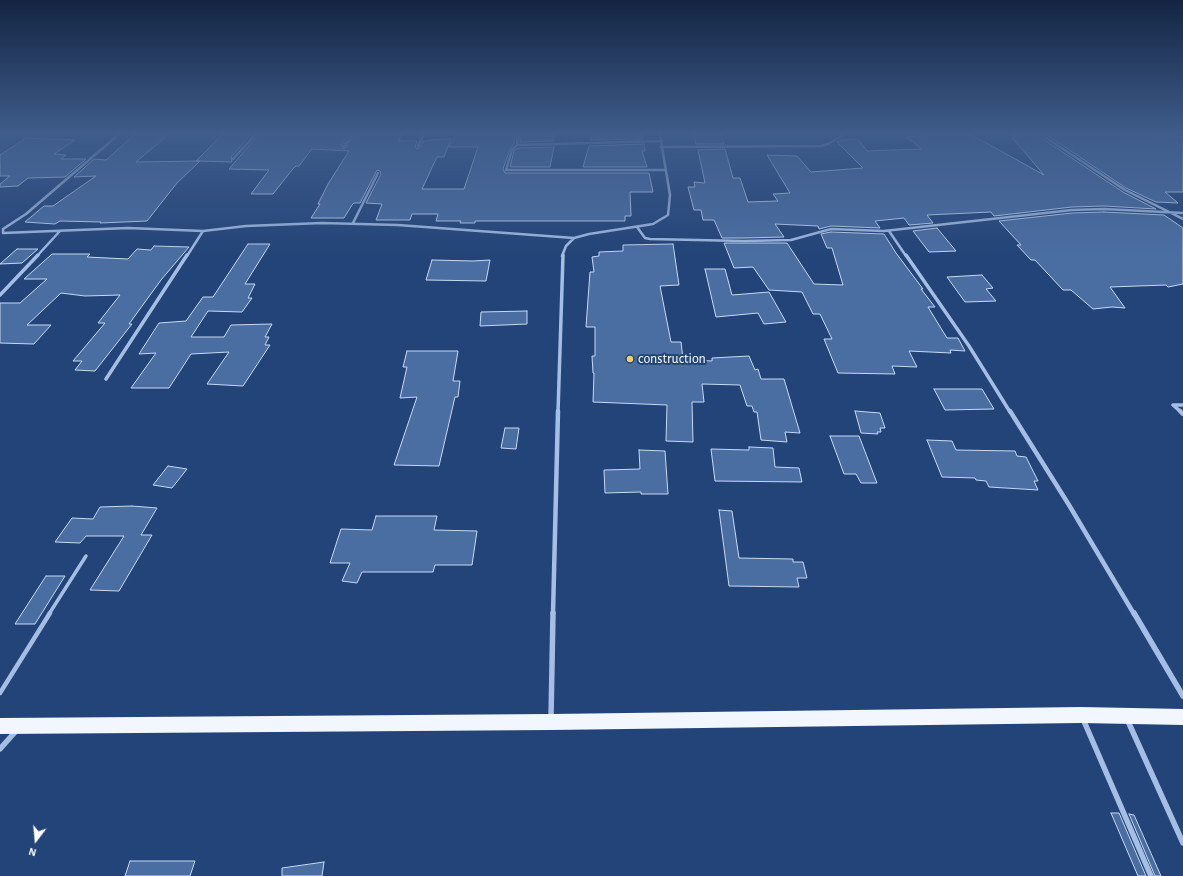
<!DOCTYPE html>
<style>
body{margin:0}
#map{position:relative;width:1183px;height:876px;overflow:hidden;background:#234478;font-family:"Alegreya Sans",sans-serif}
canvas{display:block}
.north{position:absolute;left:16px;top:820px;width:40px;height:40px;-webkit-text-stroke:3px #234478;paint-order:stroke;rotate:196deg;font-size:11px;font-weight:700;line-height:16px;text-align:center;color:#fff}
.north::after{content:'';display:block;margin:auto;width:14px;height:18px;background:#fff;clip-path:polygon(50% 0,100% 100%,50% 72%,0 100%)}
</style>
<div id="map">
<canvas width="1183" height="876"></canvas>
<div class="north">N</div>
</div>
<script>
const ctx = document.querySelector('canvas').getContext('2d');
ctx.lineJoin = 'round';
function fill(path, color) {
  ctx.fillStyle = color;
  ctx.fill(path, 'evenodd');
}
function shape(rows) {
  const path = new Path2D();
  for (const r of rows) {
    path.moveTo(r[0], r[1]);
    for (let i = 2; i < r.length; i += 2) path.lineTo(r[i], r[i + 1]);
  }
  return path;
}
function stroke(path, color, width, dash) {
  ctx.strokeStyle = color;
  ctx.lineWidth = width;
  ctx.lineCap = dash ? 'butt' : 'round';
  ctx.setLineDash(dash || []);
  ctx.stroke(path);
}
function drawText(font, color, halo, rows, align = 'center') {
  ctx.font = font + ' "Alegreya Sans",sans-serif';
  ctx.lineWidth = 4;
  ctx.setLineDash([]);
  ctx.textBaseline = 'middle';
  ctx.strokeStyle = halo;
  ctx.fillStyle = color;
  for (const [text, x, y, turn = 0] of rows) {
    ctx.save();
    ctx.translate(x, y);
    ctx.rotate((+turn || 0) * Math.PI / 180);
    ctx.textAlign = isNaN(turn) ? turn : align;
    if (halo) ctx.strokeText(text, 0, 0);
    ctx.fillText(text, 0, 0);
    ctx.restore();
  }
}
const building = shape([
 [134,135,168,135,136,162,200,161,177,183,147,221,100,223,101,222,60,221,55,224,25,222,44,206,53,206,96,176,74,177,94,159,106,160,134,135],
 [222,135,251,135,231,157,232,162,196,161,222,135],
 [258,135,349,135,341,145,344,149,355,135,402,135,398,141,417,141,415,147,418,149,420,147,423,141,428,141,428,140,451,139,444,157,437,157,422,189,464,189,478,147,449,147,456,135,515,135,514,144,510,149,503,169,505,173,649,173,653,192,630,192,631,216,625,216,625,221,475,221,475,223,460,223,461,221,436,221,438,214,412,214,410,220,376,220,382,204,366,203,381,174,380,171,377,170,360,203,354,203,352,205,344,218,311,218,320,204,318,204,328,184,349,151,312,149,299,166,296,166,292,170,273,194,251,194,269,170,229,169,258,135],
 [521,135,553,135,554,141,520,142,521,135],
 [592,135,643,135,643,139,590,140,592,135],
 [694,135,721,135,724,144,696,144,694,135],
 [936,135,972,135,1044,175,1010,135,1039,135,1040,137,1123,192,1156,209,1104,206,1072,207,994,216,991,212,927,215,933,223,909,225,904,218,875,221,880,228,831,226,819,229,818,226,775,224,784,237,744,238,722,238,714,220,703,220,701,210,694,210,688,187,695,187,694,182,705,183,698,150,725,149,733,178,740,178,748,202,778,201,773,194,790,193,767,155,797,156,811,172,863,168,837,142,841,140,858,139,867,151,922,149,906,137,936,135],
 [1047,135,1183,136,1183,192,1165,192,1178,203,1156,202,1126,188,1047,135],
 [26,138,75,140,54,154,66,155,61,159,86,159,65,177,28,178,18,186,0,187,0,184,10,176,0,176,0,155,26,138],
 [644,144,645,151,642,151,647,167,583,167,589,146,644,144],
 [554,147,550,167,510,167,514,151,518,148,554,147],
 [1104,212,1164,215,1183,228,1183,284,1168,287,1166,285,1110,287,1125,308,1112,307,1093,309,1071,290,1063,290,1035,260,1031,260,1017,245,1021,245,999,221,1072,213,1104,212],
 [937,228,956,251,929,252,913,231,937,228],
 [831,232,884,234,896,253,923,289,921,289,935,307,928,307,947,338,958,338,965,351,950,350,951,353,909,351,917,367,892,366,895,374,838,373,824,339,832,339,820,314,813,314,802,292,769,290,753,267,734,268,724,243,787,243,814,284,843,285,832,248,827,248,821,234,831,232],
 [248,244,270,244,245,284,255,284,248,298,252,298,242,312,208,311,191,337,224,337,231,325,272,324,265,337,269,337,265,345,270,345,243,386,207,384,229,352,191,354,169,388,131,388,156,353,139,354,159,323,186,321,203,297,213,297,248,244],
 [673,244,679,285,660,286,671,342,681,342,683,359,712,361,712,358,749,356,755,370,758,369,761,379,784,379,800,433,785,432,787,442,761,440,757,412,754,412,752,406,747,406,740,385,702,384,704,402,692,402,693,442,666,441,667,405,593,402,594,373,593,373,592,356,595,356,595,327,586,327,590,272,594,272,592,257,599,256,599,252,623,251,623,245,673,244],
 [154,246,189,247,161,280,129,324,132,324,95,371,75,370,82,361,73,361,105,323,98,323,120,295,85,296,61,293,27,325,51,325,34,344,0,343,0,303,20,303,47,279,24,279,52,254,90,254,87,257,128,259,137,249,151,250,154,246],
 [17,249,38,249,22,263,0,264,17,249],
 [432,260,473,261,490,260,486,281,426,280,432,260],
 [705,269,725,269,732,295,769,292,786,322,764,324,758,313,716,317,705,269],
 [982,275,993,288,986,289,996,301,965,302,947,277,982,275],
 [527,311,527,324,480,326,481,312,527,311],
 [407,351,458,351,453,381,460,381,458,397,455,397,439,466,394,465,417,397,400,398,407,367,403,367,407,351],
 [934,389,982,389,994,409,945,410,934,389],
 [855,411,880,413,885,428,880,428,881,432,877,432,878,434,861,433,855,411],
 [505,428,519,428,516,449,501,448,505,428],
 [830,436,859,436,877,483,861,483,856,474,844,474,830,436],
 [927,440,952,441,956,450,1015,451,1017,456,1026,457,1038,481,1034,481,1038,490,989,487,986,481,976,480,975,478,942,477,927,440],
 [749,447,773,448,775,467,799,468,802,482,715,481,711,449,749,450,749,447],
 [639,450,665,451,668,494,641,494,641,492,605,493,604,470,640,469,639,450],
 [168,466,187,469,172,488,153,485,168,466],
 [132,506,157,508,141,535,152,535,119,591,90,590,124,536,86,536,80,543,55,542,72,518,93,519,100,507,132,506],
 [719,510,732,511,739,558,793,559,793,562,803,562,807,578,797,578,799,587,729,586,719,510],
 [376,516,437,516,434,530,477,531,472,565,435,565,433,572,362,572,357,583,342,581,350,563,330,563,341,529,372,530,376,516],
 [46,576,65,576,35,624,15,624,46,576],
 [1111,813,1119,813,1146,876,1138,876,1111,813],
 [1129,814,1134,815,1161,876,1155,876,1129,814],
 [130,861,195,861,190,876,125,876,130,861],
 [324,862,322,876,282,876,282,868,324,862]
]);
fill(building, '#4b6ea2');
stroke(building, '#c7d9f3', 1);
stroke(shape([
 [49,614,86,556]
]), '#a5bee4', 3.5);
stroke(shape([
 [0,693,50,613]
]), '#a5bee4', 4.5);
stroke(shape([
 [118,135,26,214,3,229,3,233,128,228,203,231,246,226,322,223,398,225,574,238],
 [518,135,517,145,512,150,506,170,665,170],
 [1042,135,1125,190,1183,219],
 [517,145,662,141],
 [344,146,352,135],
 [418,146,423,135],
 [661,147,821,146,828,144,843,135],
 [233,159,255,135],
 [353,223,378,173],
 [637,227,645,238,650,239,744,241,791,240,831,229,884,231,1072,210,1104,209,1183,213],
 [889,231,906,256],
 [37,256,60,231],
 [187,256,203,231],
 [562,256,566,246,574,238,589,234,653,224,668,215,670,195,660,135]
]), '#a5bee4', 2.5);
stroke(shape([
 [906,255,969,346,1010,412],
 [0,295,38,255],
 [106,379,187,255],
 [558,412,563,255],
 [1181,412,1173,405,1183,405]
]), '#a5bee4', 3.5);
stroke(shape([
 [1010,411,1069,505,1134,614],
 [1180,411,1183,414],
 [553,614,558,411]
]), '#a5bee4', 4.5);
stroke(shape([
 [1134,613,1183,696],
 [551,718,553,613],
 [1083,719,1151,876],
 [1127,719,1183,843],
 [0,749,16,731]
]), '#a5bee4', 5.5);
fill(shape([
 [1081,707,1183,709,1183,725,1081,723,551,730,0,734,0,718,551,714,1081,707]
]), '#f2f6fe');
const sky = ctx.createLinearGradient(0, 0, 0, 258);
sky.addColorStop(0, '#132542');
sky.addColorStop(0.52, '#3f5c8b');
sky.addColorStop(1, '#3f5c8b00');
ctx.fillStyle = sky;
ctx.fillRect(0, 0, 1183, 258);
for (const [x, y, r, color] of [
 [630,359,4,"#eecf68"]
]) {
  const dot = new Path2D();
  dot.arc(x, y, r, 0, 2 * Math.PI);
  ctx.fillStyle = color;
  ctx.fill(dot);
  stroke(dot, '#234478', 1.5);
}
drawText('14px', '#fff', '#234478', [
 ["construction",638,359]
], 'left');
</script>
